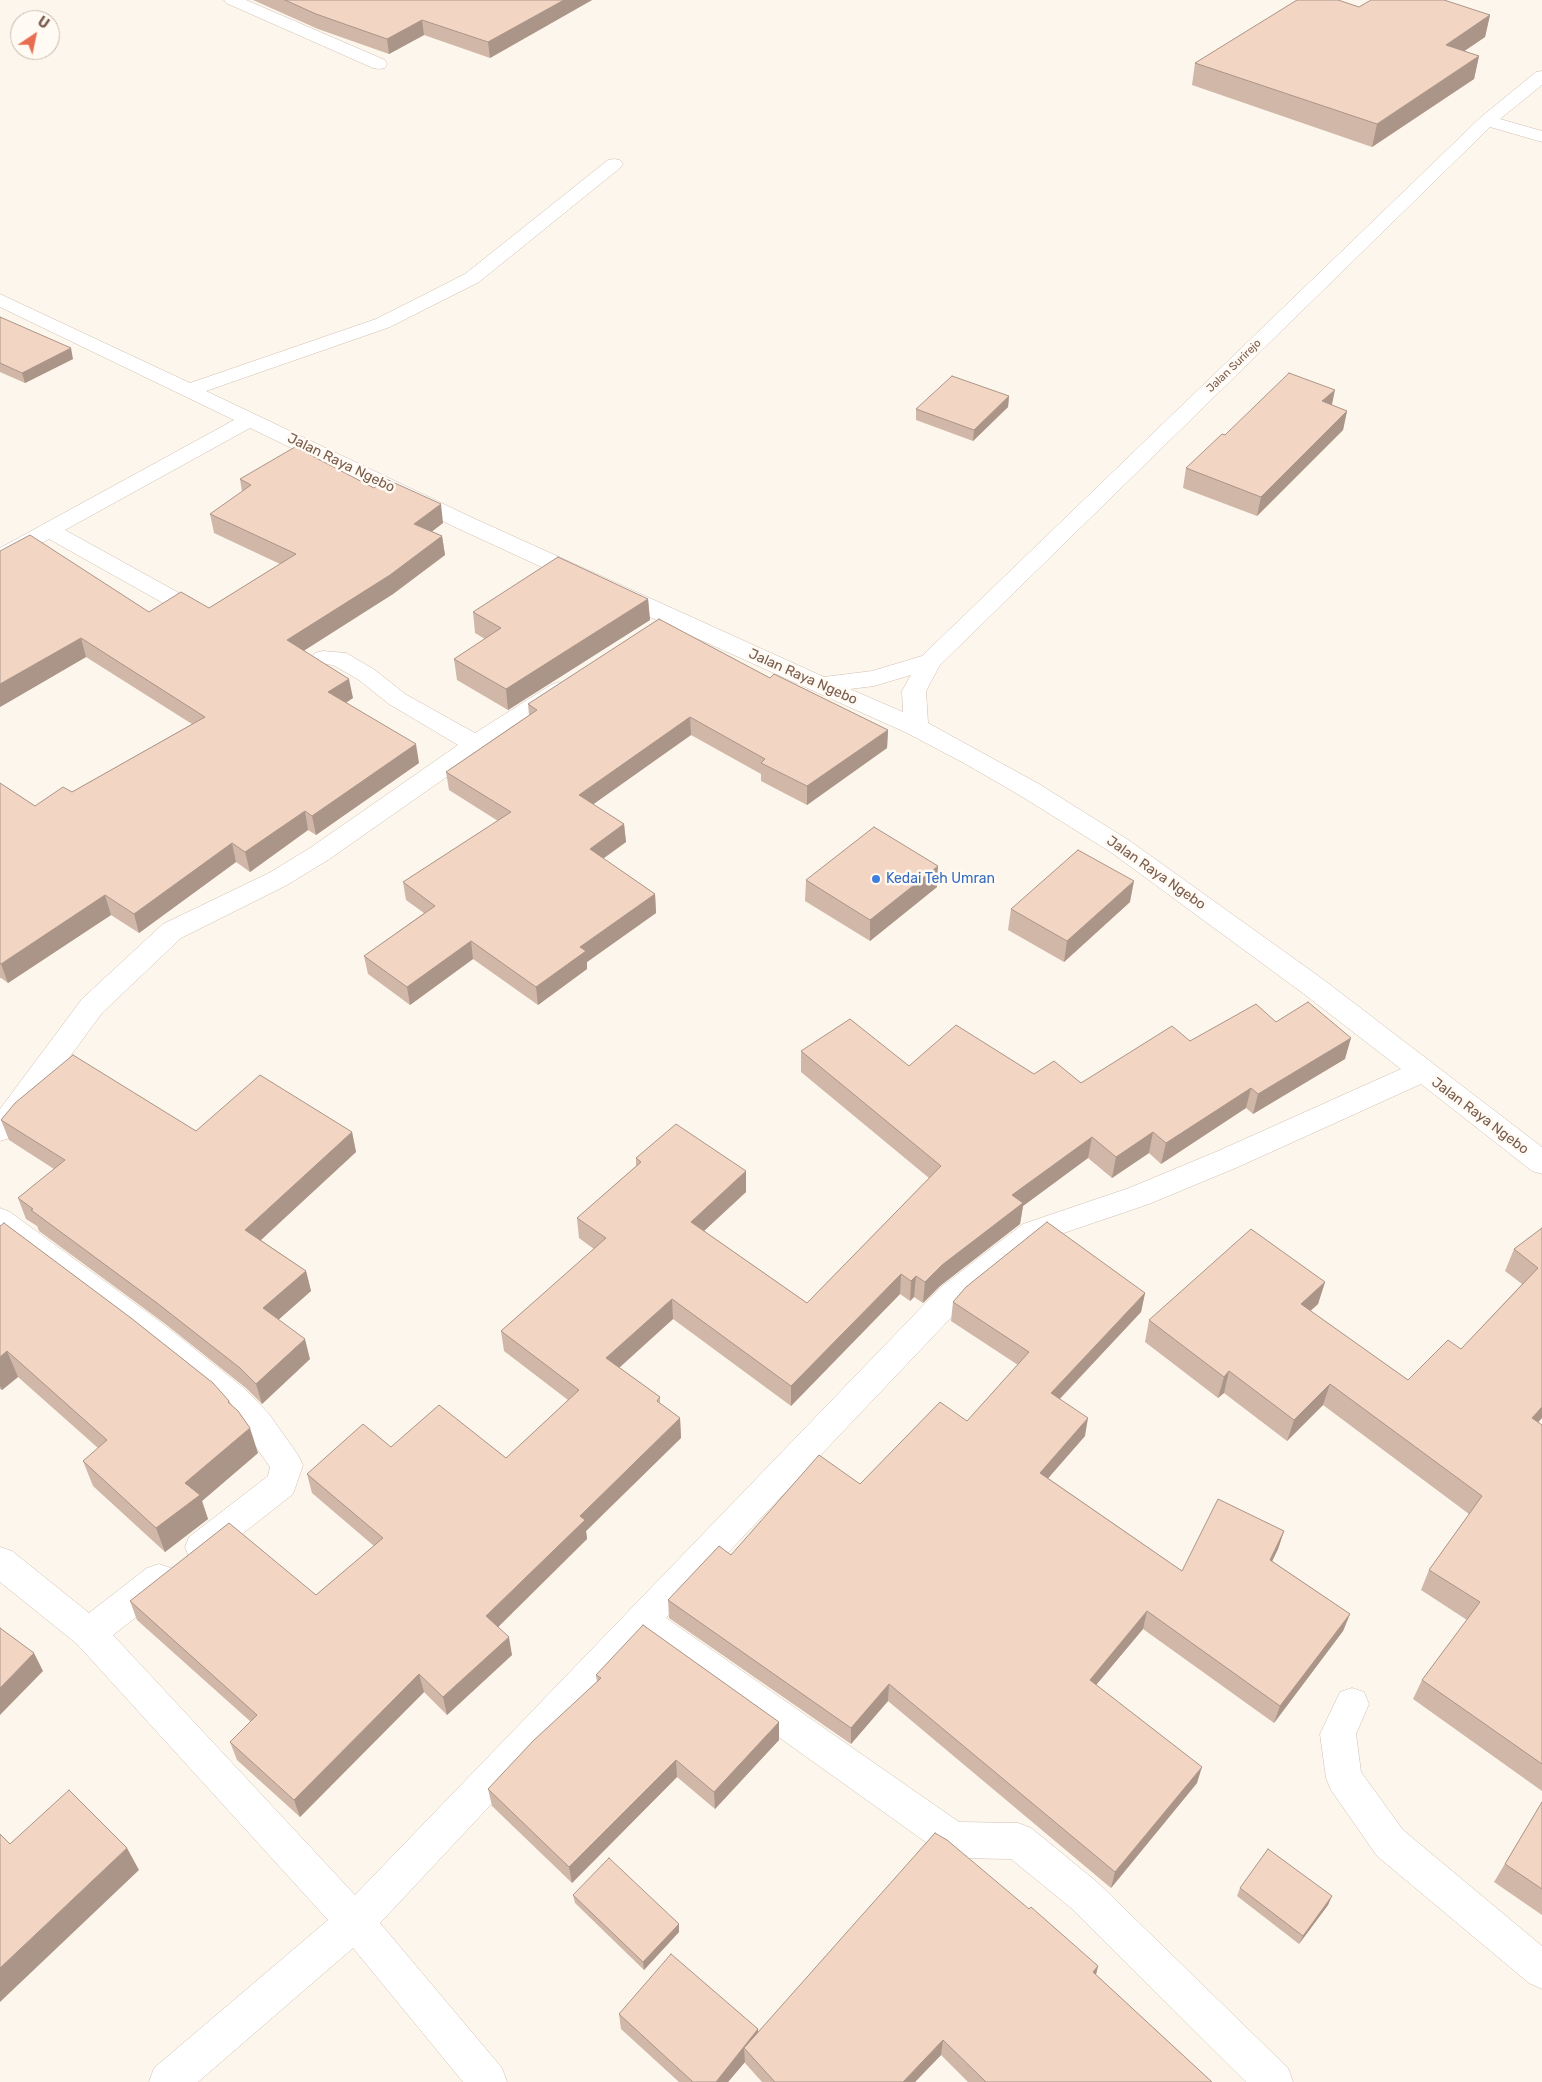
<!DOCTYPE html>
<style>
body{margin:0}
#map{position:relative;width:1542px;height:2082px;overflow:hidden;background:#fdf6ec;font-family:Rubik,sans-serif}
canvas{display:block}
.north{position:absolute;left:10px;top:10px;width:50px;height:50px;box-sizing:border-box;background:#fffaf3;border:1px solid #cabbb1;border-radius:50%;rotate:34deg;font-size:14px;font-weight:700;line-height:20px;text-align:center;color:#7a5c4d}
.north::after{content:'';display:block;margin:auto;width:18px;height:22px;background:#e76f51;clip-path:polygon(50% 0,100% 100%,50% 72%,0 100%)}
</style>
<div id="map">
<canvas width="1542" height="2082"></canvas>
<div class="north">U</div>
</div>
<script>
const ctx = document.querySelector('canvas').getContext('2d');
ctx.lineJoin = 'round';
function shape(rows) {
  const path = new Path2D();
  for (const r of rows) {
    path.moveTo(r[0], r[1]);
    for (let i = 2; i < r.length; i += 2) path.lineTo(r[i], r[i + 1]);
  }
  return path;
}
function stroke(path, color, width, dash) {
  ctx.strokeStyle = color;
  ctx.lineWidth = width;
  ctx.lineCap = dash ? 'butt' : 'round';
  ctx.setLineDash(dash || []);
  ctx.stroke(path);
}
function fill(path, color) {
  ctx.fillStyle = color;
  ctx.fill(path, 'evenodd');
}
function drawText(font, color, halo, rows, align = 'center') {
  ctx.font = font + ' Rubik,sans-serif';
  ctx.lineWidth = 5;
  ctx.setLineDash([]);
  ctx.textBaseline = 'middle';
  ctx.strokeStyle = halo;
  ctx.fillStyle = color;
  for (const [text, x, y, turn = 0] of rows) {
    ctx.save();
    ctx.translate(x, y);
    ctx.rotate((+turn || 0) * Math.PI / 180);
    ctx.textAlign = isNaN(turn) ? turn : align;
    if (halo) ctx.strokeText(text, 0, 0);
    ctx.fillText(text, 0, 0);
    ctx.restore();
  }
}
const minor = shape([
 [224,0,246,0,385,60,387,64,385,68,379,69,373,68,226,3,224,0],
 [1542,71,1542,85,1500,119,1542,131,1542,142,1490,127,940,665,926,691,928,723,1039,784,1130,841,1324,980,1542,1147,1542,1174,1532,1171,1421,1084,1238,1167,1149,1204,1043,1240,963,1305,666,1618,959,1822,1018,1823,1031,1828,1097,1882,1288,2068,1293,2082,1246,2082,1071,1908,1011,1859,954,1858,941,1853,644,1641,380,1923,502,2068,507,2082,463,2082,353,1948,198,2082,149,2082,154,2068,328,1920,77,1644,0,1582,0,1547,12,1551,89,1613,147,1568,159,1564,171,1568,176,1579,171,1590,113,1635,355,1895,941,1287,1023,1224,1129,1188,1218,1151,1401,1069,1304,994,1112,853,1021,796,962,762,907,733,663,623,457,528,250,428,65,530,188,598,191,603,188,608,180,610,172,608,49,539,8,562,0,564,0,548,234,420,0,307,0,294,190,383,376,319,465,274,608,160,614,159,620,160,623,164,620,168,479,282,390,327,206,391,473,518,824,677,872,671,922,656,1481,117,1536,72,1542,71],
 [911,675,902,691,903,712,850,689,874,686,911,675],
 [323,651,346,653,375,670,405,694,475,733,551,685,559,682,567,685,571,690,567,695,485,750,328,860,287,885,181,938,102,1013,10,1138,0,1141,0,1109,82,999,163,924,269,873,310,848,458,745,389,704,359,680,333,665,315,663,311,658,315,653,323,651],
 [0,1208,10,1212,163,1324,245,1389,269,1414,298,1455,303,1465,293,1494,213,1557,201,1562,189,1557,185,1547,189,1537,268,1476,270,1467,247,1434,223,1407,141,1342,0,1236,0,1208],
 [1352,1688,1364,1692,1369,1704,1356,1734,1361,1772,1403,1830,1542,1946,1542,1989,1529,1983,1377,1856,1331,1790,1326,1778,1320,1734,1340,1692,1352,1688]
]);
stroke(minor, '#d1beb0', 1);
fill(minor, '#fff');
fill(shape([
 [253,0,592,0,490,58,424,35,389,54,318,29],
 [1359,7,1490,15,1485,37,1464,51,1479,56,1474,79,1372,147,1192,85,1195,63],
 [0,317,73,359,25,383,0,372],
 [1009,396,1008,407,973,441,916,420,916,409],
 [1332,405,1347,411,1343,430,1257,516,1183,488,1186,468,1225,435],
 [240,479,443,523,432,531,442,536,445,555,393,594,304,650,353,698,346,703,419,763,316,835,308,830,250,872,236,862,139,933,111,915,8,983,1,978,0,978,0,783,35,806,72,792,192,724,86,657,0,707,0,551,149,612,209,608,280,564,214,533,210,514,242,492],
 [648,599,650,620,508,710,457,680,454,659,485,639,475,633,473,612],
 [770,678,888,730,887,748,807,805,761,781,761,774,691,735,593,804,624,824,626,842,603,859,655,894,656,913,587,962,587,969,538,1005,473,959,410,1005,368,974,364,956,424,913,406,900,403,882,498,821,449,790,446,772,529,715,528,704],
 [806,880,937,887,870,941,805,901],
 [1130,902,1064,962,1008,930,1011,909],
 [1276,1022,1345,1059,1253,1114,1246,1108,1161,1164,1149,1153,1112,1178,1088,1158,1023,1206,1020,1224,940,1286,923,1303,914,1297,910,1301,900,1294,791,1406,673,1319,619,1367,660,1397,660,1403,680,1418,681,1438,586,1531,587,1539,498,1627,512,1655,447,1715,424,1692,300,1817,237,1760,230,1742,251,1722,137,1620,130,1601,316,1595,374,1546,312,1493,307,1474,391,1447,506,1458,568,1400,504,1351,501,1331,594,1249,579,1238,577,1218,636,1166,636,1158,746,1171,746,1192,704,1231,807,1303,929,1178,801,1072,801,1051,909,1066,1034,1074,1081,1083,1190,1041],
 [1,1120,196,1131,352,1132,356,1152,261,1240,306,1271,311,1291,278,1320,310,1359,262,1404,246,1388,164,1323,39,1231,37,1226,26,1219,18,1198,54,1169,9,1140],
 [0,1226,229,1401,231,1404,258,1453,202,1501,208,1519,165,1552,93,1486,83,1461,98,1448,18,1377,2,1390,0,1389],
 [1542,1228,1542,1418,1538,1422,1542,1425,1542,1791,1413,1699,1422,1680,1467,1620,1421,1590,1429,1570,1469,1514,1323,1405,1287,1441,1224,1393,1218,1398,1145,1342,1149,1320,1325,1282,1318,1304,1310,1311,1408,1380,1461,1349,1522,1284,1505,1271,1514,1249],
 [1145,1293,1141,1312,1060,1399,1085,1436,1048,1478,1182,1571,1284,1531,1278,1549,1272,1561,1350,1614,1343,1631,1274,1723,1143,1629,1096,1685,1197,1783,1111,1888,888,1701,851,1744,669,1618,668,1600,731,1555,860,1484,967,1421,1018,1365,951,1321,953,1302],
 [596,1675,779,1740,715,1809,677,1777,572,1883,492,1806,488,1789,597,1682],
 [1542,1802,1542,1915,1494,1882],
 [1240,1888,1332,1896,1328,1905,1299,1944,1237,1896],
 [573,1895,679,1924,679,1932,644,1970,575,1903],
 [1029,1909,1098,1966,1096,1975,1212,2082,968,2082,941,2055,915,2082,762,2082,745,2063,745,2062,728,2082,679,2082,621,2029,619,2014,758,2029,758,2032]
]), '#d1b7a8');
fill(shape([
 [564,0,592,0,490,58,488,42],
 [1490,15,1485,37,1441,67,1446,45],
 [422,20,424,35,389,54,387,39],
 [1479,56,1474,79,1372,147,1377,124],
 [71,348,73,359,25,383,22,373],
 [1335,390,1331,409,1322,401],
 [1009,396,1008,407,973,441,974,430],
 [1347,411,1343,430,1257,516,1261,497],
 [441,504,443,523,417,543,414,524],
 [442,536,445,555,393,594,291,659,287,640],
 [648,599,650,620,508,710,506,689],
 [81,638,86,657,0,707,0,684],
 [349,679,353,698,331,712,328,692],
 [690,717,691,735,581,813,579,795],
 [888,730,887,748,807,805,807,786],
 [416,744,419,763,316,835,312,816],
 [305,811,308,830,250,872,245,852],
 [624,824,626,842,591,867,590,849],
 [232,843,236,862,139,933,134,914],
 [938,866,937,887,870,941,870,920],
 [1134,881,1130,902,1064,962,1067,941],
 [655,894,656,913,587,962,587,969,538,1005,536,987,580,947],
 [105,895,111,915,8,983,1,964],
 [471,941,473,959,410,1005,407,987],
 [1351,1038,1345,1059,1253,1114,1258,1094],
 [1251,1088,1246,1108,1161,1164,1166,1143],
 [352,1132,356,1152,250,1250,245,1230],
 [1153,1132,1149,1153,1112,1178,1116,1157],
 [1092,1137,1088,1158,1023,1206,1020,1224,940,1286,923,1303,925,1282,1012,1195],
 [746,1171,746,1192,692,1242,691,1222],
 [306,1271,311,1291,269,1328,263,1308],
 [901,1274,900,1294,791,1406,791,1386],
 [916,1276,914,1297,910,1301,911,1281],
 [1325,1282,1318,1304,1294,1326,1301,1304],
 [1145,1293,1141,1312,1048,1411,1051,1393],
 [672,1299,673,1319,608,1378,606,1358],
 [305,1339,310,1359,262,1404,256,1384],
 [7,1351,18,1377,2,1390,0,1386,0,1357],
 [1229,1371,1224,1393,1218,1398,1224,1377],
 [1330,1384,1323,1405,1287,1441,1294,1420],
 [1542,1407,1542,1418,1522,1439,1532,1418],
 [680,1418,681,1438,586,1531,587,1539,490,1635,486,1616,580,1516],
 [1088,1418,1085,1436,1037,1491,1040,1473],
 [250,1428,258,1453,202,1501,208,1519,165,1552,156,1528,185,1483],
 [1284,1531,1278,1549,1264,1578,1270,1560],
 [1147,1611,1143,1629,1086,1697,1090,1680],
 [1350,1614,1343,1631,1274,1723,1280,1706],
 [509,1637,512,1655,447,1715,443,1697],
 [34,1653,43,1671,0,1715,0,1688],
 [419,1674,424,1692,300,1817,294,1800],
 [889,1684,888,1701,851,1744,851,1728],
 [779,1722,779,1740,715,1809,714,1792],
 [676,1760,677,1777,572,1883,569,1867],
 [1202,1767,1197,1783,1111,1888,1115,1872],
 [127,1848,139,1870,0,2002,0,1968],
 [1332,1896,1328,1905,1299,1944,1303,1936],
 [679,1924,679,1932,644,1970,643,1962],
 [1098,1966,1094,1982,1093,1972],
 [758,2029,759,2044,744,2048,745,2062,728,2082,716,2082],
 [943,2040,941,2055,915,2082,903,2082]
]), '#aa9588');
const building = shape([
 [285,0,564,0,488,42,422,20,387,39,316,14,285,0],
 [1297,0,1338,0,1359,7,1371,0,1444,0,1490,15,1446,45,1479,56,1377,124,1195,63,1297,0],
 [0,317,71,348,22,373,0,363,0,317],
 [1289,373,1335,390,1322,401,1347,411,1261,497,1186,468,1222,434,1225,435,1289,373],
 [952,376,1009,396,974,430,916,409,952,376],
 [295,447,374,488,386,479,441,504,414,524,442,536,390,575,287,640,349,679,328,692,416,744,312,816,305,811,245,852,232,843,134,914,105,895,1,964,0,963,0,783,35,806,63,787,72,792,205,717,81,638,0,684,0,551,30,535,149,612,181,592,209,608,296,554,210,514,251,485,240,479,295,447],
 [558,557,648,599,506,689,454,659,501,628,473,612,558,557],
 [659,619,770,678,774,674,888,730,807,786,761,763,765,759,690,717,579,795,624,824,590,849,655,894,580,947,586,951,536,987,471,941,407,987,364,956,435,906,403,882,511,812,446,772,537,710,528,704,659,619],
 [874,827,938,866,870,920,806,880,874,827],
 [1078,850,1134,881,1067,941,1011,909,1078,850],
 [1308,1002,1351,1038,1258,1094,1251,1088,1166,1143,1153,1132,1116,1157,1092,1137,1012,1195,1023,1203,942,1265,925,1282,916,1276,911,1281,901,1274,791,1386,672,1299,606,1358,660,1397,657,1401,680,1418,580,1516,585,1520,486,1616,509,1637,443,1697,419,1674,294,1800,230,1742,257,1715,130,1601,229,1523,316,1595,383,1538,307,1474,363,1424,391,1447,439,1405,506,1458,579,1390,501,1331,606,1238,577,1218,641,1162,636,1158,676,1124,746,1171,691,1222,807,1303,941,1166,801,1051,850,1019,909,1066,956,1025,1034,1074,1054,1061,1081,1083,1172,1026,1190,1041,1256,1004,1276,1022,1308,1002],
 [73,1055,196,1131,260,1075,352,1132,245,1230,306,1271,263,1308,305,1339,256,1384,240,1368,157,1303,31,1210,33,1209,18,1198,65,1160,1,1120,15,1103,73,1055],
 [1047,1222,1145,1293,1051,1393,1088,1418,1040,1473,1182,1571,1218,1499,1284,1531,1270,1560,1350,1614,1280,1706,1147,1611,1090,1680,1202,1767,1115,1872,889,1684,851,1728,668,1600,719,1546,731,1555,819,1455,860,1484,940,1402,967,1421,1029,1352,953,1302,966,1287,1047,1222],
 [4,1223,131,1318,213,1383,229,1401,228,1402,238,1411,250,1428,185,1483,200,1495,156,1528,83,1461,107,1440,7,1351,0,1357,0,1226,4,1223],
 [1542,1228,1542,1407,1532,1418,1542,1425,1542,1764,1422,1680,1480,1602,1429,1570,1482,1496,1330,1384,1294,1420,1229,1371,1224,1377,1149,1320,1251,1229,1325,1282,1301,1304,1408,1380,1448,1340,1461,1349,1538,1268,1514,1249,1542,1228],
 [643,1625,779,1722,714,1792,676,1760,569,1867,488,1789,533,1741,601,1678,596,1675,643,1625],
 [0,1628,34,1653,0,1688,0,1628],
 [69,1790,127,1848,0,1968,0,1834,10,1844,69,1790],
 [1542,1802,1542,1889,1505,1864,1542,1802],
 [935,1833,947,1840,1029,1909,1031,1907,1098,1966,1093,1972,1212,2082,986,2082,943,2040,903,2082,775,2082,744,2048,935,1833],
 [1268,1849,1332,1896,1303,1936,1240,1888,1268,1849],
 [609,1858,679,1924,643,1962,573,1895,609,1858],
 [671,1954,758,2029,716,2082,693,2082,619,2014,671,1954]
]);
fill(building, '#f3d5c3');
stroke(building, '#aa9588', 1);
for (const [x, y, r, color] of [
 [876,879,5,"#3f7fe0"]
]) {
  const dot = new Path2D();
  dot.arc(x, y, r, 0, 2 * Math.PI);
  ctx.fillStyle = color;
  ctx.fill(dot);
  stroke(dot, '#fffaf3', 2);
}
drawText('11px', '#7a5c4d', '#fffaf3', [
 ["Jalan Surirejo",1234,366,-44]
]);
drawText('14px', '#7a5c4d', '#fffaf3', [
 ["Jalan Raya Ngebo",341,463,26],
 ["Jalan Raya Ngebo",803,677,24],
 ["Jalan Raya Ngebo",1156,873,35],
 ["Jalan Raya Ngebo",1480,1116,37]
]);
drawText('14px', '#366cbe', '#fffaf3', [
 ["Kedai Teh Umran",886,879]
], 'left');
</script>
